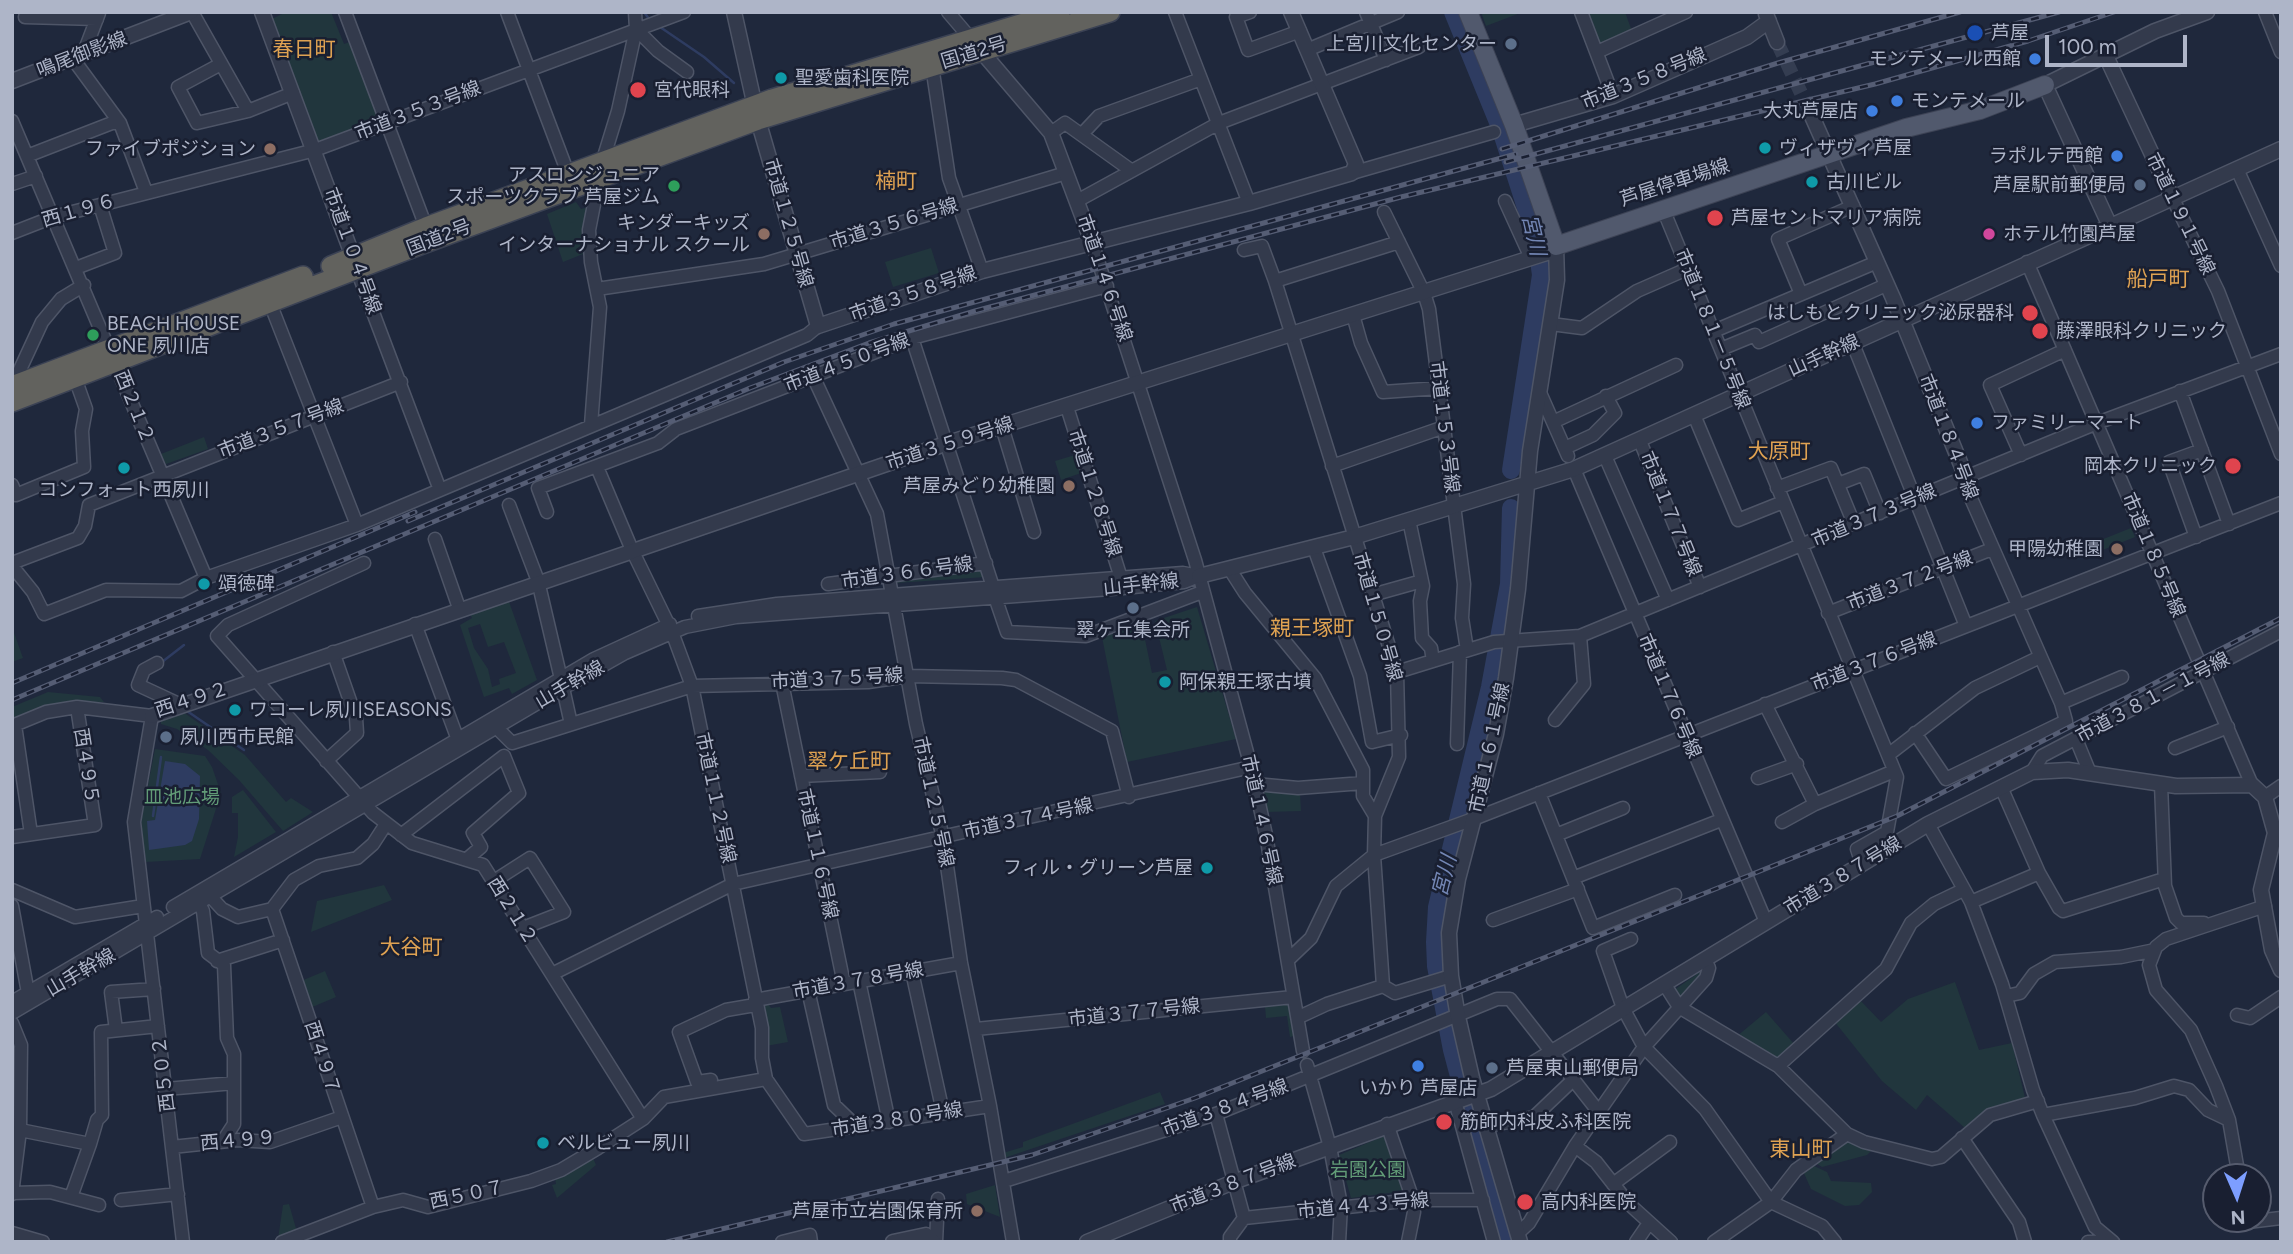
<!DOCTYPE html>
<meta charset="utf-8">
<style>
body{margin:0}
#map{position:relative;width:2293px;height:1254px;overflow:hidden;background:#1f283c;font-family:Figtree,sans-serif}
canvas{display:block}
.frame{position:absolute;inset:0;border:14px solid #aeb5c8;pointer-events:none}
.north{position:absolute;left:2202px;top:1163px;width:70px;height:70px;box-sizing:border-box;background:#191f31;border:2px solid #555b6d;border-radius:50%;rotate:177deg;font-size:19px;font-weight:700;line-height:28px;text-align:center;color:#aeb5c8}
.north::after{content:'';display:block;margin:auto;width:24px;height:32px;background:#7d9eff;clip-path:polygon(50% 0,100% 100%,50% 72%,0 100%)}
.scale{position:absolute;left:2045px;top:35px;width:142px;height:32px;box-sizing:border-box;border:4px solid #aeb5c8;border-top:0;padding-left:9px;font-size:21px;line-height:24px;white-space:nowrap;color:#aeb5c8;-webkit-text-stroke:5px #191f31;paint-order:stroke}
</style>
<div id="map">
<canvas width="2293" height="1254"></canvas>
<div class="frame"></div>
<div class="north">N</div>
<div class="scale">100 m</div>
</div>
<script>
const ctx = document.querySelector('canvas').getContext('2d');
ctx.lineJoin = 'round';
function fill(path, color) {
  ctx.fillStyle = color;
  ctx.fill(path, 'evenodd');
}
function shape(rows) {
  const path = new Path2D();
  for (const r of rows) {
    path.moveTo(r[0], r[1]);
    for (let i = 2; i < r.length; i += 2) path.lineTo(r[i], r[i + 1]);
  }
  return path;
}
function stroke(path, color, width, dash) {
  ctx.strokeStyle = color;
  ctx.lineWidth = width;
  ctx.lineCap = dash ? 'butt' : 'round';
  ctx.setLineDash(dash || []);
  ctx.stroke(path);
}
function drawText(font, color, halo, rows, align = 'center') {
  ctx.font = font + ' Figtree,"Noto Sans JP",sans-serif';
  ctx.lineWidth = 5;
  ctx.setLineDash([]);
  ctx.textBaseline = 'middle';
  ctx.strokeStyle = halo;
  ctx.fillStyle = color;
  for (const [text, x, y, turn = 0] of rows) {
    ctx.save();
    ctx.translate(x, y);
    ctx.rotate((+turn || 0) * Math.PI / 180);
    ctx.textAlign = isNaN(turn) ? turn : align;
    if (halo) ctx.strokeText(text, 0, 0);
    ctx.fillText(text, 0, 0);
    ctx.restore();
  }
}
fill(shape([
 [286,12,331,12,344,44,353,41,377,117,375,123,325,143,318,141,270,20],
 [1481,12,1523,12,1486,26],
 [1586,12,1625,12,1633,34,1603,45,1597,44],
 [576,202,581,209,588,207,583,254,563,262,547,214],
 [931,248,939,273,893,287,885,262],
 [204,437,208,449,166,464,161,454],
 [1075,455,1081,473,1061,480,1055,461],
 [2131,528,2135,537,2095,553,2091,544],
 [979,569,986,577,896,583,896,580],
 [508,599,537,680,512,694,509,688,484,697,460,625,472,618,469,612],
 [480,624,488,647,504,642,516,673,499,679,500,684,492,687,488,669,474,648,468,628],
 [1197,607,1236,739,1127,762,1102,637,1142,625,1152,673,1167,670,1155,621],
 [12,627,23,658,12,662],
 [48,692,100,697,104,702,60,703,12,719,12,707],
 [183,712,245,755,286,802,291,798,313,812,283,831,239,780,208,750,177,729,161,724,161,718],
 [155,749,205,756,212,767,221,793,200,859,145,862,141,822],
 [243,790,276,832,234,857,238,837,238,813,232,813,232,797],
 [1260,790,1300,793,1301,811,1266,812],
 [384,885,392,900,311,932,317,901],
 [1703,970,1704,972,1679,998,1674,990],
 [325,971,336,997,310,1008,301,981],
 [1955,982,1979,1050,2012,1043,2025,1098,1997,1107,1965,1128,1927,1095,1916,1110,1882,1081,1834,1021,1859,999,1881,1022,1908,999],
 [768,1004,771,1008,780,1007,788,1042,766,1046,760,1006],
 [1290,1004,1294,1036,1290,1037,1287,1016,1266,1018,1265,1006],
 [1766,1012,1795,1045,1777,1061,1736,1037],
 [1160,1092,1165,1104,1004,1158,1003,1153,1023,1147,1023,1142],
 [1384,1136,1404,1191,1351,1198,1339,1155],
 [1846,1139,1873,1149,1867,1155,1822,1167,1814,1162],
 [592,1156,596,1165,557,1198,552,1185,556,1184,555,1178],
 [1814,1166,1827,1172,1831,1181,1871,1183,1872,1192,1859,1205,1845,1206,1811,1189,1803,1171],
 [995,1185,1000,1217,967,1204,966,1194],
 [289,1204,297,1232,278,1239,283,1205]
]), '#21363d');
fill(shape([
 [165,761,185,764,200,776,199,819,192,841,185,845,149,850,147,821,155,820]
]), '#2e3c61');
stroke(shape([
 [644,12,649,19],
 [660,27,704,57,734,83],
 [58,312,67,302],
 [162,662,184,645],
 [187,711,244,750],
 [153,816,161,757]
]), '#2e3c61', 2.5);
stroke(shape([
 [1453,12,1500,127,1536,239,1541,275,1511,470],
 [1503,1242,1452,1050,1436,966,1435,942,1437,907,1490,687,1509,584,1511,508]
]), '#2e3c61', 18);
stroke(shape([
 [1777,42,1811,114]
]), '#343d51', 14, [14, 7]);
const minor = shape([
 [192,12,248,111],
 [345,12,426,227],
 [507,12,569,176],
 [948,12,971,39],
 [1175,12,1249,203],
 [1250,12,1236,17,1248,50,1300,31],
 [1366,12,1386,60],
 [1581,12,1613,96],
 [2265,12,2281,52],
 [25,17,97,19],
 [636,29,658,51,687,72],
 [1307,50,1398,12],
 [1597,52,1686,12],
 [83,55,99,13],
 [73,59,120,123,146,192],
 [221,64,178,87,197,123,248,111,293,93],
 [932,66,949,178,982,271],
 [12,121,206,578],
 [1051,133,1065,123,1132,171],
 [1083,133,1099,116,1201,79],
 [27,156,112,123,120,123],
 [2237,169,2281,266],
 [1352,173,1494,132],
 [12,184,36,176],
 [2172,197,2218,291,2281,454],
 [1077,201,1219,123,1419,47],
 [1505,201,1531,258],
 [1663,209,1897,777,1887,832,1857,849,1862,864],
 [1384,212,1424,293,1429,309,1464,584,1462,618,1467,650],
 [12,233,53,217,315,150,684,12],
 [1092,242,1195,560,1251,767,1266,835,1303,1051],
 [1244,250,1262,246,1275,281,1397,672,1399,757,1375,816,1374,855,1383,986,1395,993,1451,976],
 [2027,262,2252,785],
 [76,268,115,253,100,205],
 [357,270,440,490],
 [1275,281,1399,242],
 [597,289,764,264,1066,173],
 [1801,294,1778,239,1853,206],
 [270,303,357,525],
 [1353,315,1361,343,1383,392,1439,388],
 [1551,324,1582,328,1637,291,1687,269],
 [1714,331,1877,262],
 [912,338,993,587],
 [1853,344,1966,626],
 [1721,349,1755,335,1759,342,1886,285],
 [812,374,877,514,916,724,943,838,961,963,990,1106,1013,1242],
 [17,376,42,322,61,299,84,285],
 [2180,391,2229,524],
 [1541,395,1568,456],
 [1067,407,1121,578],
 [1694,415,1738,520,1783,502],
 [1553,422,1676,365],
 [591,425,600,307,591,262,589,230,602,163,618,111,636,29,635,12],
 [1002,427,1034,532],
 [1640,441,1700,587],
 [1565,448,1593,435,1615,413,1606,396],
 [2021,455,1990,385,2065,350],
 [1605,456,1668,600],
 [1332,466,1444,427],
 [597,467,632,550,672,632,692,686,762,1028,762,1058,766,1079,804,1134,990,1106],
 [1574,469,1766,922],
 [1838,484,1864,474,1880,513],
 [12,485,16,495,84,467,82,431,86,409,75,378],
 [1777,488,1831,468,1854,524],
 [509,505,538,581,561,679],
 [547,512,538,488,658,443,676,429,912,338,1107,286],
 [1409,520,1423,586,1420,601,1422,638,1431,648,1433,661],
 [2196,537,2169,462,2202,450],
 [435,539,459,608],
 [1314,548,1360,676,1372,742,1401,735],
 [12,563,78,538,85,526,89,505,401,382],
 [364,563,228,625,217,636,373,813,412,843,483,865,643,1119],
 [12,566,33,592,44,614,106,590,181,591,206,578,357,525,440,490,807,335,818,326],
 [1229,568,1245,593,1315,678,1363,770,1363,796,1375,816],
 [828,584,986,563],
 [1372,595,1422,581],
 [995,597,1007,632,1086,636,1202,592],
 [1828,613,1992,549],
 [698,616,777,604,891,595,1183,573,1199,576],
 [415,624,458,740],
 [157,663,144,670,138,685,181,705],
 [1397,672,1494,642,1580,636,2097,423,2281,354],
 [782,683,844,984],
 [563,688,571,724],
 [2061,703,2122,677],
 [1765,704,1815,804,1894,771],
 [1555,720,1584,684,1580,636],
 [15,725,31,834],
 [12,726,46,712,77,707,152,716,134,822,183,1242],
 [497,728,512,743,692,686,868,682,909,676,1002,678,1016,680,1112,731,1129,797],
 [1915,733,1946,779,2066,721,2061,703,1966,487,1966,477],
 [2076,739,2090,773],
 [1457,744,1460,652],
 [2175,748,2228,727],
 [1888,755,1975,688,2040,657],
 [326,761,357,733,356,718,333,652],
 [2032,772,2042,756,2281,631],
 [801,776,880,772],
 [1758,778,1797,764],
 [1255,784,1298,788,1363,783],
 [2161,784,2165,886,2176,918,2181,923,2204,923],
 [2001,787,2039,873,2059,908,2063,911,2164,879],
 [1539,793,1593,928,1675,895],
 [2265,797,2281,786],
 [1782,822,1815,804],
 [1928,824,1971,902,2002,984,2033,1090,2043,1115,2095,1227,2113,1242],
 [401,835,504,756,519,793,473,833,481,847,467,859],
 [1556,835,1623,808],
 [12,837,95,825,77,707],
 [1573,878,1721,820],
 [494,881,530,858,564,912,523,928],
 [12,890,75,917,143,906],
 [210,896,222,909,238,917,272,909,294,880,319,866,357,858,373,844,386,824],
 [198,901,203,911,208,953,224,965,227,1038,234,1054,234,1124,223,1141],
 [1971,902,2039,873],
 [12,906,28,993],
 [173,907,594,659,670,624],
 [272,909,373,1207],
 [1493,920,1578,889],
 [1631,939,1603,951,1623,1008,1644,1047,1705,1109,1771,1202,1822,1226,1835,1242],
 [1289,959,1311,938,1336,886,1374,855,1476,818,2281,503],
 [217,961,283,940],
 [912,972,943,1112],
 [552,974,733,884,1251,767],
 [859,981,889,1122],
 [1665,985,1679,1007,1778,1066,1847,1134,1864,1142,1932,1159,1941,1157,1990,1115,2038,1101],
 [808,990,834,1105,857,1127],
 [2006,996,2020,993,2034,974,2055,962,2121,957,2155,950],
 [755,1000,961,963],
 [12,1002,157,917],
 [12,1013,563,688,625,653,685,627,736,617,1123,588,1184,582,1199,576],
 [2237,1015,2250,1018,2281,997],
 [1299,1017,1327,1004,1383,986],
 [12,1023,21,1045,20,1130,12,1194],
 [976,1029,1293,997],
 [116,1030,111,992,154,989],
 [1307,1065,1330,1147,1341,1205,1339,1242],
 [1778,1066,1886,969,1911,923,1934,904,1963,890],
 [711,1080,697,1082,679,1032,726,1010,755,1005],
 [166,1089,234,1083],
 [1455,1101,1494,1242],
 [1216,1114,1244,1218,1230,1237,1230,1242],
 [2043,1115,2135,1098,2174,1086,2189,1090,2208,1110,2229,1120],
 [1387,1124,1413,1200,1414,1212,1408,1242],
 [1488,1126,1534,1117,1574,1079],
 [20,1130,90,1144,71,1197],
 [1962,1138,2019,1222,2025,1242],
 [90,1144,97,1120,102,1115,101,1032,158,1026],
 [1575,1146,1596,1162,1629,1204,1671,1242],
 [172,1147,238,1140,270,1142,342,1117],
 [2239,1177,2229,1120,2216,1086,2191,1030,2156,990,2149,965,2156,947,2166,939,2265,906],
 [1004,1181,1216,1114,1497,999,1510,999,1598,1111],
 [1613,1184,1670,1142],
 [12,1193,50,1192,99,1205],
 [121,1200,178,1194],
 [1244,1218,1413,1200,1483,1200],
 [2228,1219,2231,1224,2281,1218],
 [12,1233,43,1242],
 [1518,1233,1529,1223,1575,1146,1644,1047,1706,978,1709,968,1705,959],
 [282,1242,373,1207,403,1200,428,1207,531,1181,561,1170,598,1148,643,1119,664,1097,766,1079],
 [782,1242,810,1235,811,1242],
 [936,1242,938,1199],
 [1636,1242,1649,1223],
 [1714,1242,1771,1202,1796,1170,1847,1134],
 [2088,1242,2111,1241]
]);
const tertiary = shape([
 [262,12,356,265],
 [734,12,758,120,818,326,982,271,1249,203,1352,173,1356,164,1291,12],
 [1766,14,1777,42],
 [976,45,1051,133,1092,242],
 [2105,54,2172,197],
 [12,81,191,12],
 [1811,114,1893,298,1966,477],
 [1514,125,1613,96,1747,37,1769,21],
 [2109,224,2045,85,2155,31,2207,12],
 [1199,576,1354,537,1574,469,2281,149],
 [152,716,948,443,1556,250],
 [893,1242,926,1235,933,1242],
 [1087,1242,1236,1181,1491,1089,1928,824,2032,772,2068,770,2176,786,2252,785,2265,797,2275,833,2261,890,2272,950,2281,970],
 [1520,1242,1472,1078,1458,1017,1451,976,1449,933,1458,879,1496,734,1506,678,1518,589,1530,451,1557,280,1556,246]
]);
const primary = shape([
 [1468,12,1514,125,1556,246,1906,128,1980,110,2045,85]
]);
const trunk = shape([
 [331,266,426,227,772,99,1060,12],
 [12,386,303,276],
 [12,402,420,245,758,120,1110,12]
]);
stroke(minor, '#4e5567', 15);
stroke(tertiary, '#4e5567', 17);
stroke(primary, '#3d4355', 20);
stroke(trunk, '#3b4254', 22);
stroke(minor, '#333a4c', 12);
stroke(tertiary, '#333a4c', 14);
stroke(primary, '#51596d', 18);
stroke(trunk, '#62625e', 19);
const rail = shape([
 [1502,149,1778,63,1960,12],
 [1506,162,2059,12],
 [408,521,784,362,894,324,1516,154],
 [12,683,415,512],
 [12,700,750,388,869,343,975,311,1401,197,1875,84,2028,41,2114,12],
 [667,1242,1032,1155,1195,1098,1897,816,2281,618]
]);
stroke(rail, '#555d74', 5);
stroke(rail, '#191f31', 2.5, [8]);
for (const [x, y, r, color] of [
 [1975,33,9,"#1a4fb4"],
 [1511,44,7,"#5c6f8a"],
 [2035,59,7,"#3f7fe0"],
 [781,78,7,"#0f9aa8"],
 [638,90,9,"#e0444e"],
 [1897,101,7,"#3f7fe0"],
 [1872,111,7,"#3f7fe0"],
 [1765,148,7,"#0f9aa8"],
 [270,149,7,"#8d6e63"],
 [2117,156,7,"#3f7fe0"],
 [1812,182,7,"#0f9aa8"],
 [2140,185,7,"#5c6f8a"],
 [674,186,7,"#2e9e5b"],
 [1715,218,9,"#e0444e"],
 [764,234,7,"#8d6e63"],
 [1989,234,7,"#d1479c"],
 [2030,313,9,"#e0444e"],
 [2040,331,9,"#e0444e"],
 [93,335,7,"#2e9e5b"],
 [1977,423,7,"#3f7fe0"],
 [2233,466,9,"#e0444e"],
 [124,468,7,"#0f9aa8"],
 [1069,486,7,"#8d6e63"],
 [2117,549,7,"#8d6e63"],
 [204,584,7,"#0f9aa8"],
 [1133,608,7,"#5c6f8a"],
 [1165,682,7,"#0f9aa8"],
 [235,710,7,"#0f9aa8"],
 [166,737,7,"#5c6f8a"],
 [1207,868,7,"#0f9aa8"],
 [1418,1066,7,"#3f7fe0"],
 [1492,1068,7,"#5c6f8a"],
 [1444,1122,9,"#e0444e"],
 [543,1143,7,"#0f9aa8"],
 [1525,1202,9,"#e0444e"],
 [977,1211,7,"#8d6e63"]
]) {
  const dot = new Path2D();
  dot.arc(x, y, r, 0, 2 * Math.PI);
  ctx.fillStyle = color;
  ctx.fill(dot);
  stroke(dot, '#191f31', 2.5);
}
drawText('19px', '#aeb5c8', '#191f31', [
 ["芦屋",1991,33],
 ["上宮川文化センター",1497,44,"right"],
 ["モンテメール西館",2021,59,"right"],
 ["聖愛歯科医院",795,78],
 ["宮代眼科",654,90],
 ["モンテメール",1911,101],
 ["大丸芦屋店",1858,111,"right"],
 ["ヴィザヴィ芦屋",1779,148],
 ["ファイブポジション",256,149,"right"],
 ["ラポルテ西館",2103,156,"right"],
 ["アスロンジュニア",660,175,"right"],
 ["スポーツクラブ 芦屋ジム",660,197,"right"],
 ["古川ビル",1826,182],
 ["芦屋駅前郵便局",2126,185,"right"],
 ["芦屋セントマリア病院",1731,218],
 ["キンダーキッズ",750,223,"right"],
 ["インターナショナル スクール",750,245,"right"],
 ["ホテル竹園芦屋",2003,234],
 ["はしもとクリニック泌尿器科",2014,313,"right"],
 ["BEACH HOUSE",107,324],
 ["ONE 夙川店",107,346],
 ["藤澤眼科クリニック",2056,331],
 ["ファミリーマート",1991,423],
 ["岡本クリニック",2217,466,"right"],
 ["芦屋みどり幼稚園",1055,486,"right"],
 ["コンフォート西夙川",124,490,"center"],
 ["甲陽幼稚園",2103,549,"right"],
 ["頌徳碑",218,584],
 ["翠ヶ丘集会所",1133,630,"center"],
 ["阿保親王塚古墳",1179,682],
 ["ワコーレ夙川SEASONS",249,710],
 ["夙川西市民館",180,737],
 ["フィル・グリーン芦屋",1193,868,"right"],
 ["芦屋東山郵便局",1506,1068],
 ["いかり 芦屋店",1418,1088,"center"],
 ["筋師内科皮ふ科医院",1460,1122],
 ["ベルビュー夙川",557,1143],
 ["高内科医院",1541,1202],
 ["芦屋市立岩園保育所",963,1211,"right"]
], 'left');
drawText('19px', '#aeb5c8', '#191f31', [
 ["国道2号",974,53,-17],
 ["鳴尾御影線",82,55,-21],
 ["市道３５８号線",1644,79,-22],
 ["市道３５３号線",418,111,-21],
 ["芦屋停車場線",1675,183,-18],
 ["西１９６",79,211,-16],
 ["市道１９１号線",2180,214,64],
 ["市道１２５号線",788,223,74],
 ["市道３５６号線",894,224,-17],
 ["国道2号",439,238,-21],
 ["市道１０４号線",352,251,70],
 ["市道１４６号線",1104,278,71],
 ["市道３５８号線",913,294,-19],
 ["市道１８１－５号線",1712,329,68],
 ["山手幹線",1824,356,-24],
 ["市道４５０号線",847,363,-21],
 ["西２１２",134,407,68],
 ["市道１５３号線",1444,427,83],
 ["市道３５７号線",281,429,-21],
 ["市道１８４号線",1948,437,69],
 ["市道３５９号線",950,444,-18],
 ["市道１２８号線",1094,493,72],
 ["市道１７７号線",1670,514,68],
 ["市道３７３号線",1874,516,-23],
 ["市道１８５号線",2153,555,67],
 ["市道３６６号線",907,573,-8],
 ["市道３７２号線",1910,581,-21],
 ["山手幹線",1141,585,-6],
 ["市道１５０号線",1377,617,74],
 ["市道３７６号線",1874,662,-21],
 ["市道３７５号線",837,679,-3],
 ["山手幹線",570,685,-30],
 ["市道１７６号線",1669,696,67],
 ["市道３８１－１号線",2153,698,-28],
 ["西４９２",192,700,-18],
 ["市道１６１号線",1490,748,-78],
 ["西４９５",86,766,81],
 ["市道１１２号線",715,798,78],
 ["市道１２５号線",933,802,78],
 ["市道３７４号線",1028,819,-12],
 ["市道１４６号線",1261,820,78],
 ["市道１１６号線",817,854,78],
 ["市道３８７号線",1843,876,-31],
 ["西２１２",512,911,58],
 ["山手幹線",81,973,-30],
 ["市道３７８号線",858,981,-10],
 ["市道３７７号線",1134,1013,-6],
 ["西４９７",322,1058,72],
 ["西５０２",164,1074,-97],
 ["市道３８４号線",1225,1108,-20],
 ["市道３８０号線",897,1120,-9],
 ["西４９９",238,1141,-5],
 ["市道３８７号線",1233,1184,-21],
 ["西５０７",467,1195,-12],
 ["市道４４３号線",1363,1206,-5]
]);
drawText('19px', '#629c77', '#191f31', [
 ["皿池広場",182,797],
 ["岩園公園",1368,1170]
]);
drawText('21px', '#dfa252', '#191f31', [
 ["春日町",304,50],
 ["楠町",896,182],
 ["船戸町",2158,280],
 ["大原町",1779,452],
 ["親王塚町",1312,629],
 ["翠ケ丘町",849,762],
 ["大谷町",411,948],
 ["東山町",1801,1150]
]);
drawText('italic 21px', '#7386b4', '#191f31', [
 ["宮川",1533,235,77],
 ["宮川",1445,876,-76]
]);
</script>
